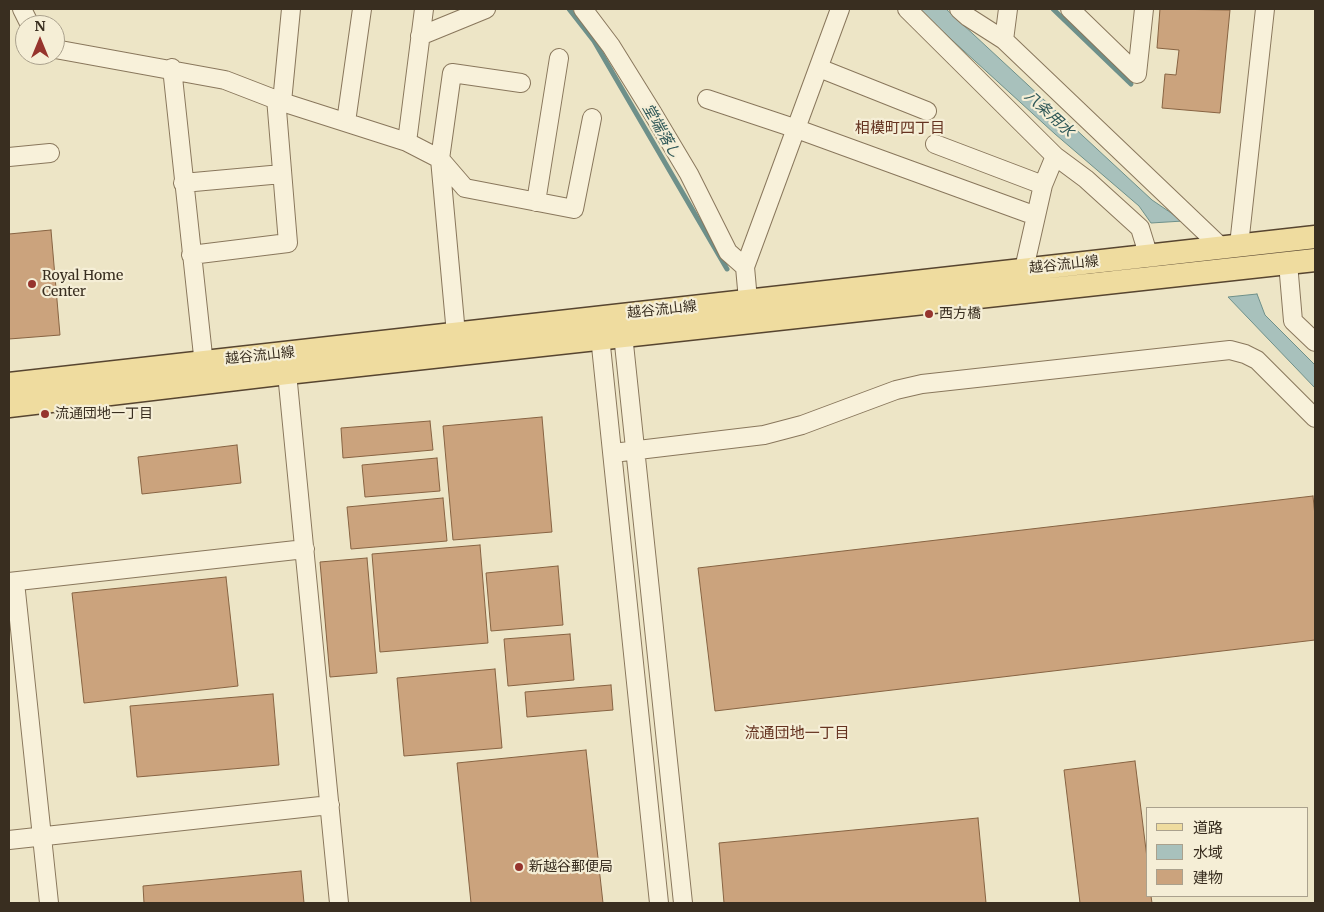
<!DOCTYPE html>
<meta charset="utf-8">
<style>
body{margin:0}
#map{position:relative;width:1324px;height:912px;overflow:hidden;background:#ede5c6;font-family:Merriweather,"Noto Sans JP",serif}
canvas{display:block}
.frame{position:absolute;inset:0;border:10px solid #392e20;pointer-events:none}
.legend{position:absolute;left:1146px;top:807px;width:162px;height:90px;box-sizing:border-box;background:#f5eed6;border:1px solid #aaa18d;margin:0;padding:6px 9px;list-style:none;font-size:15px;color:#392e20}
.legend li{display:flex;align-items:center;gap:10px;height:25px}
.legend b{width:25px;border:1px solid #aaa18d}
.north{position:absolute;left:15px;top:15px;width:50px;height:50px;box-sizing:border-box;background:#f5eed6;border:1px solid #aaa18d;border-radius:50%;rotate:0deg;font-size:14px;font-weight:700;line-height:20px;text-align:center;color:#392e20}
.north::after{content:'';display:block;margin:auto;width:18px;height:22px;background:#96342d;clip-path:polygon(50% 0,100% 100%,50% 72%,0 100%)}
</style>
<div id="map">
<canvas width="1324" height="912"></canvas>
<div class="frame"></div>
<ul class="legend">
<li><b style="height:6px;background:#efdc9f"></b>道路</li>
<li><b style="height:14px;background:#a8c1bc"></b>水域</li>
<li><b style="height:14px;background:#cba37d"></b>建物</li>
</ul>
<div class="north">N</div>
</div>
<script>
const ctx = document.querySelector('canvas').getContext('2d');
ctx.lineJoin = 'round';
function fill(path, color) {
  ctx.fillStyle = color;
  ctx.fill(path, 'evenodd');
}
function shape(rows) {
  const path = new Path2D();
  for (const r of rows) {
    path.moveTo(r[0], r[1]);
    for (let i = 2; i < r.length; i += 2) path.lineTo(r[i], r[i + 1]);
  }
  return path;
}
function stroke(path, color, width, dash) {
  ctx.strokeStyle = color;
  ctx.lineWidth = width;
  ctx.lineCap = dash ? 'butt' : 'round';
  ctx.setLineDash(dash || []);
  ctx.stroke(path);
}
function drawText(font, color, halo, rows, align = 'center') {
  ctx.font = font + ' Merriweather,"Noto Sans JP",serif';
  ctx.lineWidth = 4.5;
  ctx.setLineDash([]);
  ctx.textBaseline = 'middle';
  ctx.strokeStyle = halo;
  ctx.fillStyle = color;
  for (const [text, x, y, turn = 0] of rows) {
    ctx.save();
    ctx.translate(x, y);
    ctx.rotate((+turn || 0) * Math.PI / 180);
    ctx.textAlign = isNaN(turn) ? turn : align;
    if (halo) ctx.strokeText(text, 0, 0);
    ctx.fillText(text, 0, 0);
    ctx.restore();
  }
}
const water = shape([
 [918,9,946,9,1152,200,1183,221,1151,223,1139,206,1055,134,918,9],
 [1257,294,1265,315,1315,365,1315,388,1228,297,1257,294]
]);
fill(water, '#a8c1bc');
stroke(water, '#6e908a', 1);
stroke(shape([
 [569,9,594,41,727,269],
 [1053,9,1131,84]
]), '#6e908a', 5);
const building = shape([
 [1160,9,1230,10,1220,113,1162,108,1165,74,1176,75,1179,50,1157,48,1160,9],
 [51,230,60,335,9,339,9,234,51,230],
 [542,417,552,532,453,540,443,426,542,417],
 [430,421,433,450,343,458,341,428,430,421],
 [237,445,241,483,142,494,138,457,237,445],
 [437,458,440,491,365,497,362,465,437,458],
 [1313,496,1315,516,1315,640,715,711,698,568,1313,496],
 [443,498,447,541,351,549,347,507,443,498],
 [480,545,488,643,380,652,372,554,480,545],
 [367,558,377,673,330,677,320,562,367,558],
 [558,566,563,625,491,631,486,573,558,566],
 [226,577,238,686,84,703,72,593,226,577],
 [570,634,574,680,508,686,504,639,570,634],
 [495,669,502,748,404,756,397,678,495,669],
 [611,685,613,710,527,717,525,692,611,685],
 [273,694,279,765,137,777,130,706,273,694],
 [586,750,603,903,471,903,457,763,586,750],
 [1135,761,1148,866,1148,896,1151,896,1152,903,1080,903,1064,770,1135,761],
 [978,818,986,903,724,903,719,843,978,818],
 [301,871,304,903,144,903,143,886,301,871]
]);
fill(building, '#cba37d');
stroke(building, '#876342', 1);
const minor = shape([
 [22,9,30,25],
 [583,9,611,46,652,112,689,174,728,252,745,267],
 [907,9,1055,156,1086,179,1140,228,1149,257],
 [959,9,968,17,1004,40,1221,247],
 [1070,9,1137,74,1144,9],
 [420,36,486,9],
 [1004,40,1008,9],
 [55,49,225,80,282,102,407,142,440,159,456,334],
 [172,68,205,374],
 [819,68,927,111],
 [521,83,452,73,440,159,465,188,574,209,592,118],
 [707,99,797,129,1036,216],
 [282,102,291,9],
 [346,122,362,9],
 [407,142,424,9],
 [935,144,1043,185],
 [9,157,50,153],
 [183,183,282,174],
 [536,202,559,58],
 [1239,245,1265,9],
 [191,255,288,243,276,98],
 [1288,263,1293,321,1315,342],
 [1024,269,1043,185,1055,156],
 [748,300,745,267,840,9],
 [622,325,683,903],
 [599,327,659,903],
 [287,373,339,903],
 [613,453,764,435,802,425,896,390,922,384,1230,350,1245,354,1257,360,1315,418],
 [9,582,305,549],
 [15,582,49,903],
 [9,840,330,805]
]);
const major = shape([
 [9,384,1315,237],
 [9,406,287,373,1315,260]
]);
stroke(minor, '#89775c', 20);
stroke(major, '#574530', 25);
stroke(minor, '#f8f1da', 18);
stroke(major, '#efdc9f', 22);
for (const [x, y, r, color] of [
 [32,284,5,"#96342d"],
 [929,314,5,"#96342d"],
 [45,414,5,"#96342d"],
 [519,867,5,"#96342d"]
]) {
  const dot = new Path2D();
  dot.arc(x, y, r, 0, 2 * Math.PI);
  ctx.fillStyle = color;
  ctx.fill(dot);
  stroke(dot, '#f5eed6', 2);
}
drawText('14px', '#392e20', '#f5eed6', [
 ["越谷流山線",1064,265,-6],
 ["越谷流山線",662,310,-6],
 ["越谷流山線",260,356,-6]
]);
drawText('14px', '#392e20', '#f5eed6', [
 ["Royal Home",42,276],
 ["Center",42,292],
 ["西方橋",939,314],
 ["流通団地一丁目",55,414],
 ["新越谷郵便局",529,867]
], 'left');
drawText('italic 15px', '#2f5858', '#f5eed6', [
 ["八条用水",1049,114,42],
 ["堂端落し",661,131,60]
]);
drawText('15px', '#653320', '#f5eed6', [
 ["相模町四丁目",900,129],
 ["流通団地一丁目",797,734]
]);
</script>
